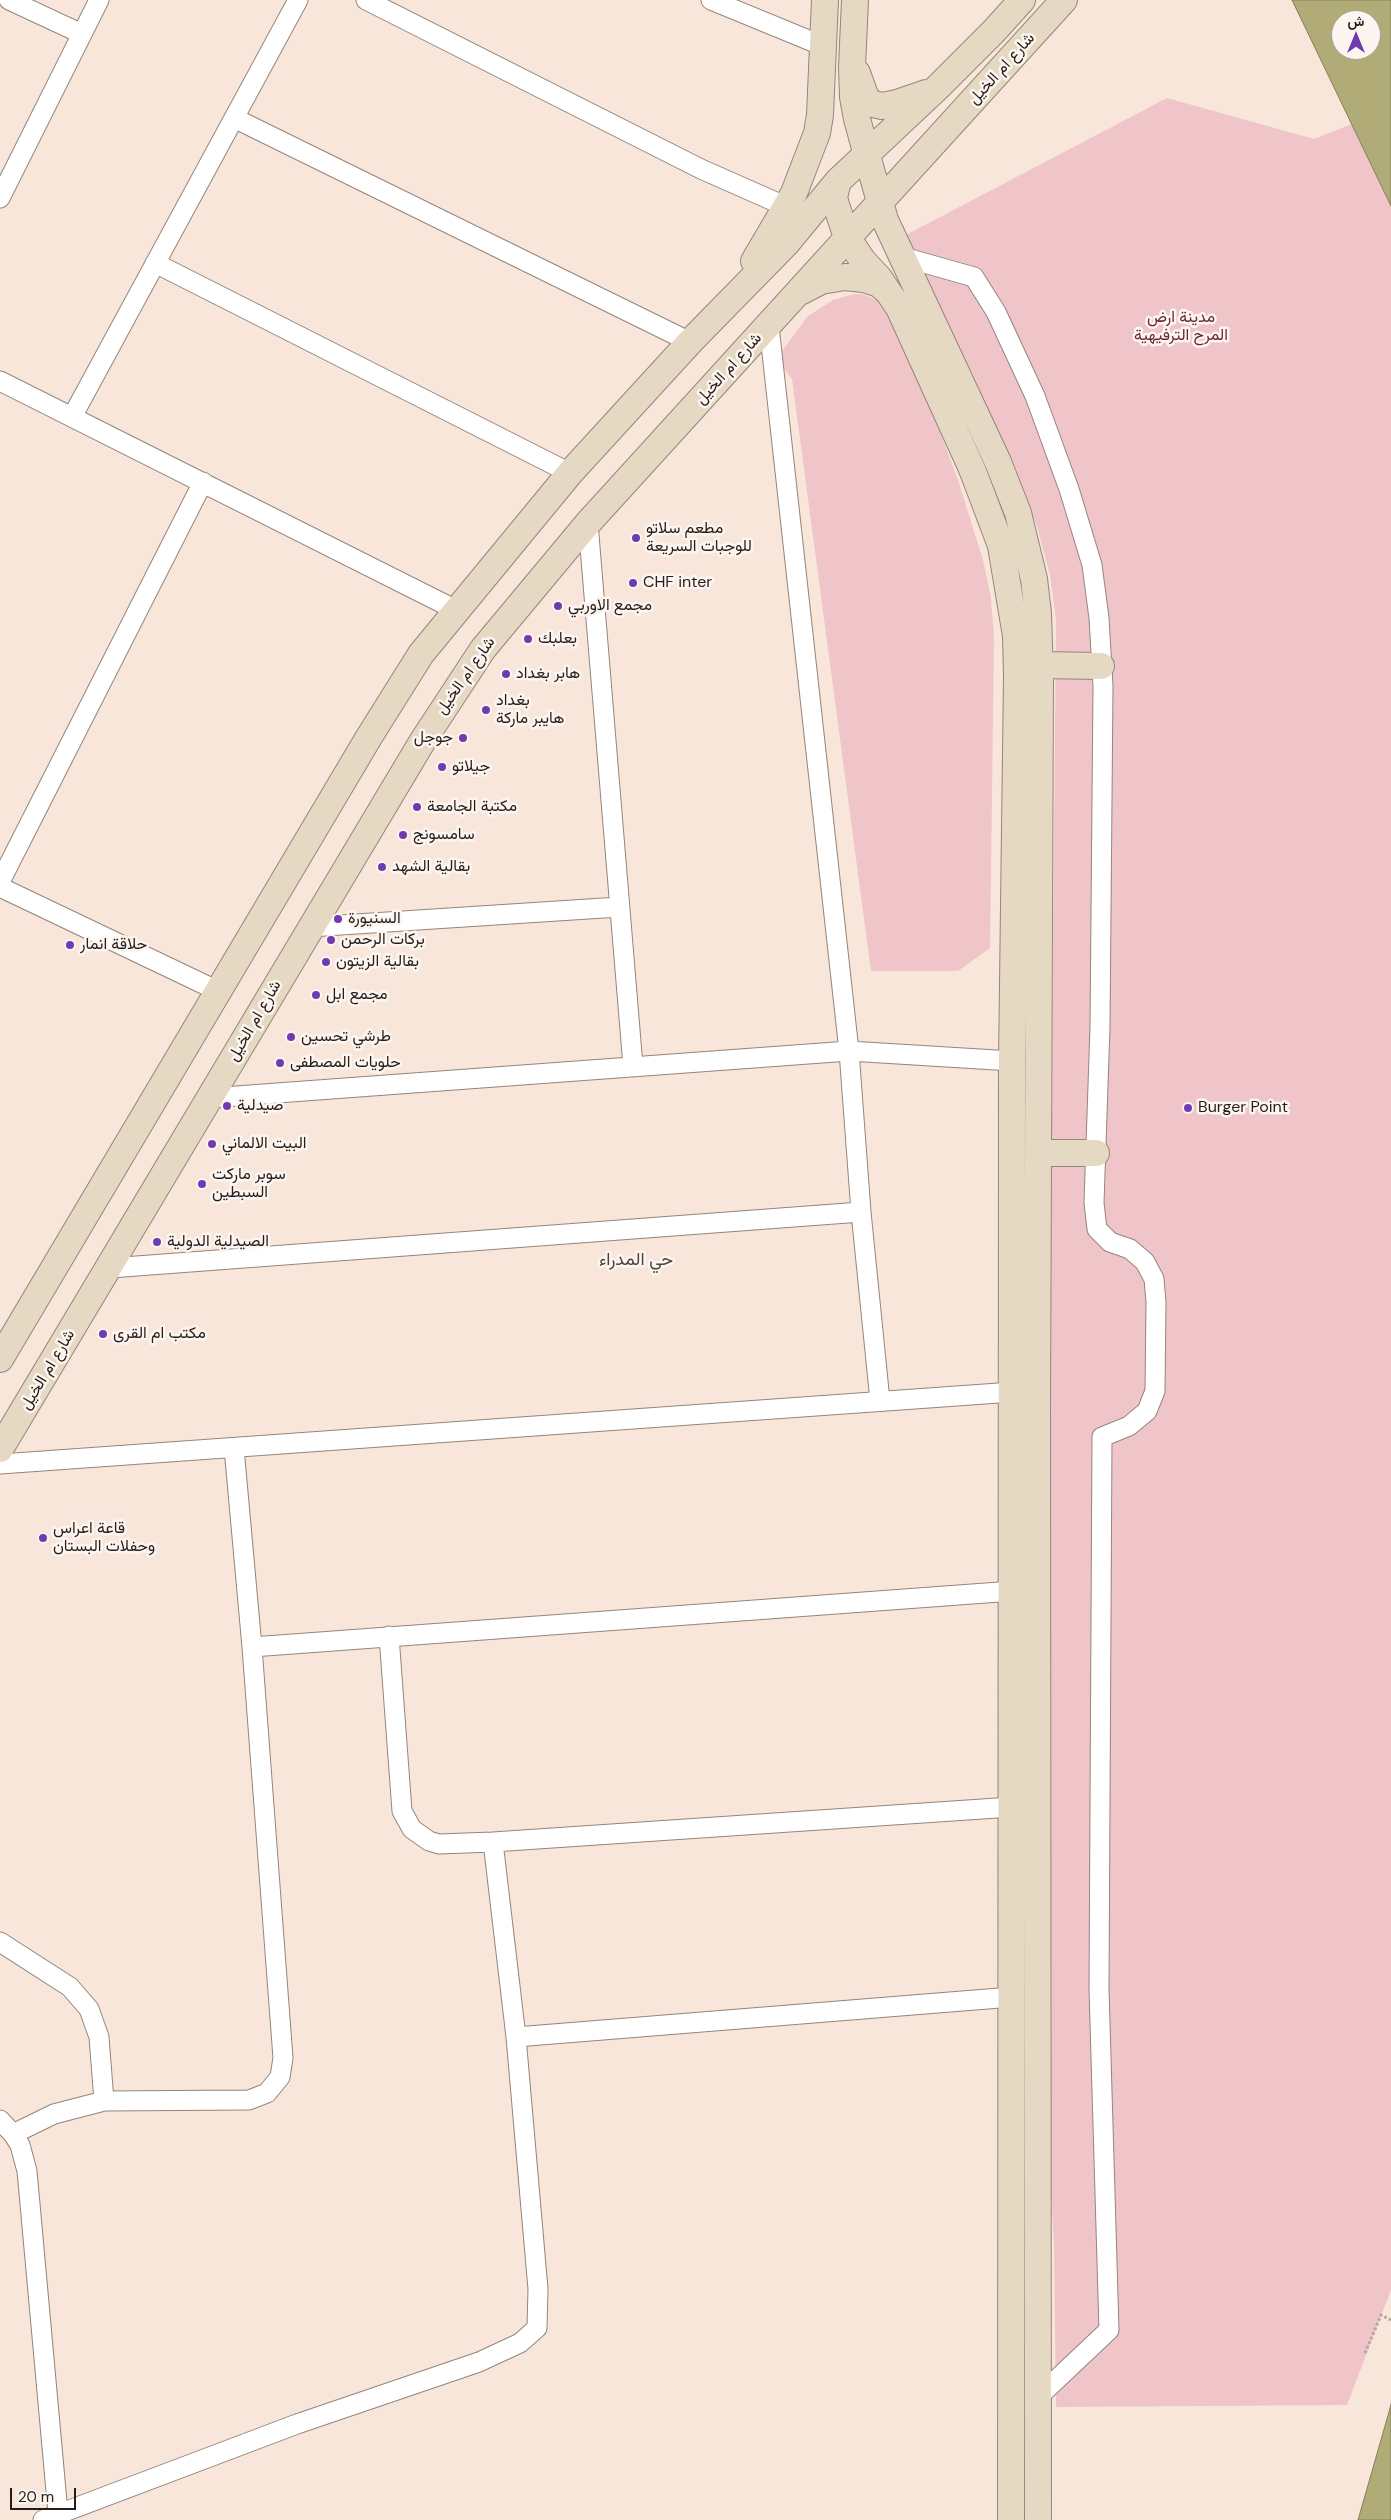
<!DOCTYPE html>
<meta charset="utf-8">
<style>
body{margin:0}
#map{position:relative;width:1391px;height:2520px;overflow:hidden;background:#f8e6da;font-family:"DM Sans",Vazirmatn,sans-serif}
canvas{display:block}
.north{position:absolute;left:1331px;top:10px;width:50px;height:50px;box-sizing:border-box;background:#fcf5f0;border:1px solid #a69f9a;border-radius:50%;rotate:0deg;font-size:14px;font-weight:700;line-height:20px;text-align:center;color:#241d19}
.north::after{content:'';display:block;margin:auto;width:18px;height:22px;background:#703bb1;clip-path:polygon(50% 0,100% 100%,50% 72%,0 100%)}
.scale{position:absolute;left:10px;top:2488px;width:66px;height:22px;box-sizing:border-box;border:2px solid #241d19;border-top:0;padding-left:6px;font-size:15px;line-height:18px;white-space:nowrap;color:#241d19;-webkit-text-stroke:4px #fcf5f0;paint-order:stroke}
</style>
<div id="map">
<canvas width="1391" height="2520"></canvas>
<div class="north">ش</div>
<div class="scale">20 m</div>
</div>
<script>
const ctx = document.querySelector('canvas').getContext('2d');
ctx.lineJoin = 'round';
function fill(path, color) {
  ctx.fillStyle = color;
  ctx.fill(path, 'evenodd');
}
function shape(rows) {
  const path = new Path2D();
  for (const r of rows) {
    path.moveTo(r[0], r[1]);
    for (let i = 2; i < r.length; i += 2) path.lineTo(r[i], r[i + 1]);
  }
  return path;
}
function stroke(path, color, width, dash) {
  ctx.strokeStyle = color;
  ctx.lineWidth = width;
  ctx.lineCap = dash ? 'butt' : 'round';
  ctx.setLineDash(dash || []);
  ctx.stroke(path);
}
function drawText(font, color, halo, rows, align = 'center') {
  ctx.font = font + ' "DM Sans",Vazirmatn,sans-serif';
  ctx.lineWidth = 5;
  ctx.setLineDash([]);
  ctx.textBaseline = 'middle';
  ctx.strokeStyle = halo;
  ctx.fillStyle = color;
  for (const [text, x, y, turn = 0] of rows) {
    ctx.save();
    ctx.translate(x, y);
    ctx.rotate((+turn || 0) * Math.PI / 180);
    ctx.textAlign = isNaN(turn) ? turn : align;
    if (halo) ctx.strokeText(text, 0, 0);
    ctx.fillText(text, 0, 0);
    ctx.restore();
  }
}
fill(shape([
 [1167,98,1314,139,1352,124,1391,205,1391,2290,1347,2405,1056,2407,1054,2244,1050,2175,1051,1166,1056,620,1050,575,1037,526,974,377,904,236],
 [854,294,865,295,878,301,900,324,958,480,983,560,991,598,994,638,990,948,958,971,871,971,792,379,776,359,808,316,833,300]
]), '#efc5ca');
const water = shape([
 [1292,0,1391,0,1391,206,1292,0],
 [1341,20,1371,20,1371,50,1341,50,1341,20],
 [1391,2404,1391,2520,1358,2520,1389,2412,1391,2404]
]);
fill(water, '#b0ab77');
stroke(water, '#86805b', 1);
const street = shape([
 [9,0,82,34],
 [366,0,701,169,787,207],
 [711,0,823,46],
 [234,118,690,342],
 [0,198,99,0],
 [903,257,974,277,996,312,1035,396,1069,489,1092,565,1099,618,1103,686,1100,1027,1094,1203,1097,1229,1110,1242,1130,1249,1145,1262,1154,1279,1156,1302,1155,1391,1147,1411,1129,1426,1102,1437,1099,1989,1109,2330,1038,2397],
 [155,263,570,473],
 [769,326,849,1051,861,1212,880,1401],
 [0,381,456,610],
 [72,417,298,0],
 [588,523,633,1066],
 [0,882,203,482],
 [0,887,218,991],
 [310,927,619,907],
 [209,1098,849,1051,1012,1061],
 [110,1268,861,1212],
 [0,1464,1013,1392],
 [389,1636,402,1811,412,1829,429,1841,439,1844,493,1842,1012,1807],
 [252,1647,1013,1591],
 [0,1942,70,1987,89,2009,99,2037,104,2101],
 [516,2037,1012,1997],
 [0,2120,13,2134,20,2145,27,2171,58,2513],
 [13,2134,54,2114,104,2101,249,2100,267,2093,280,2077,283,2058,252,1647,234,1448],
 [43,2520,297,2424,479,2362,520,2343,537,2328,538,2289,516,2037,493,1842]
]);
const secondary = shape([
 [855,0,852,67,853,97,857,119,885,220,998,462,1018,513,1034,579,1038,613,1040,680,1037,1405,1038,2520],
 [857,73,866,98,873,104,882,106,897,103,926,93],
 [838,181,834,197,836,205,847,237,863,261,879,278,899,308,972,469,988,511,1001,546,1016,636,1017,676,1012,1061,1011,2520],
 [754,261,794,193,817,133,820,115,825,0],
 [802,291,821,281,845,277,864,279,879,284,887,291],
 [1040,665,1101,666],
 [1038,1153,1096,1153],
 [0,1359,369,737,421,654,570,473,690,342,786,244,838,181,938,87,994,31,1022,0],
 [0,1449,422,742,483,649,588,523,1064,0]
]);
stroke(street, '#95857a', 21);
stroke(secondary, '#95857a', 28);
stroke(shape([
 [1365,2353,1381,2315,1391,2320]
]), '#b3a59c', 3, [2.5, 2.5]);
stroke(street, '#fff', 19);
stroke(secondary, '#e6d9c3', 26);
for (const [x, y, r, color] of [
 [636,538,5,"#703bb1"],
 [633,583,5,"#703bb1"],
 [558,606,5,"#703bb1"],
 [528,639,5,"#703bb1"],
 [506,674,5,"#703bb1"],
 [486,710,5,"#703bb1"],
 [463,738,5,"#703bb1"],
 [442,767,5,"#703bb1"],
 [417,807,5,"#703bb1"],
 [403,835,5,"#703bb1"],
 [382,867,5,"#703bb1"],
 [338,919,5,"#703bb1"],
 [331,940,5,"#703bb1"],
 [70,945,5,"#703bb1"],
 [326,962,5,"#703bb1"],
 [316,995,5,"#703bb1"],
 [291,1037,5,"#703bb1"],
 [280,1063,5,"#703bb1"],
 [227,1106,5,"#703bb1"],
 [1188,1108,5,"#703bb1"],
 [212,1144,5,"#703bb1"],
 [202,1184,5,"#703bb1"],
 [157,1242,5,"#703bb1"],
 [103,1334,5,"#703bb1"],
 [43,1538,5,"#703bb1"]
]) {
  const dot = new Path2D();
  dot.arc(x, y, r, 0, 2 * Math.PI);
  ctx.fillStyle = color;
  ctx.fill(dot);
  stroke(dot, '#fcf5f0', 2);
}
drawText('16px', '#241d19', '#fcf5f0', [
 ["شارع ام الخيل",1002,69,-48],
 ["شارع ام الخيل",729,369,-48],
 ["شارع ام الخيل",466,676,-55],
 ["شارع ام الخيل",255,1021,-60],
 ["شارع ام الخيل",48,1370,-59]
]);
drawText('16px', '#6c2635', '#fcf5f0', [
 ["مدينة ارض",1181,318],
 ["المرح الترفيهية",1181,336]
]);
drawText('16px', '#241d19', '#fcf5f0', [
 ["مطعم سلاتو",646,529],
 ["للوجبات السريعة",646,547],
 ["CHF inter",643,583],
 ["مجمع الاوربي",568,606],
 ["بعلبك",538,639],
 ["هابر بغداد",516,674],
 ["بغداد",496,701],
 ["هايبر ماركة",496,719],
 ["جوجل",453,738,"right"],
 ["جيلاتو",452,767],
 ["مكتبة الجامعة",427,807],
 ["سامسونج",413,835],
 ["بقالية الشهد",392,867],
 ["السنيورة",348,919],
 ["بركات الرحمن",341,940],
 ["حلاقة انمار",80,945],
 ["بقالية الزيتون",336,962],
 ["مجمع ابل",326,995],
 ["طرشي تحسين",301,1037],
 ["حلويات المصطفى",290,1063],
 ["صيدلية",237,1106],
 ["Burger Point",1198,1108],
 ["البيت الالماني",222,1144],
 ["سوبر ماركت",212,1175],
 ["السبطين",212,1193],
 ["الصيدلية الدولية",167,1242],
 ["مكتب ام القرى",113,1334],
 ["قاعة اعراس",53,1529],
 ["وحفلات البستان",53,1547]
], 'left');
drawText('18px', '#504238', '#fcf5f0', [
 ["حي المدراء",636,1260]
]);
</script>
